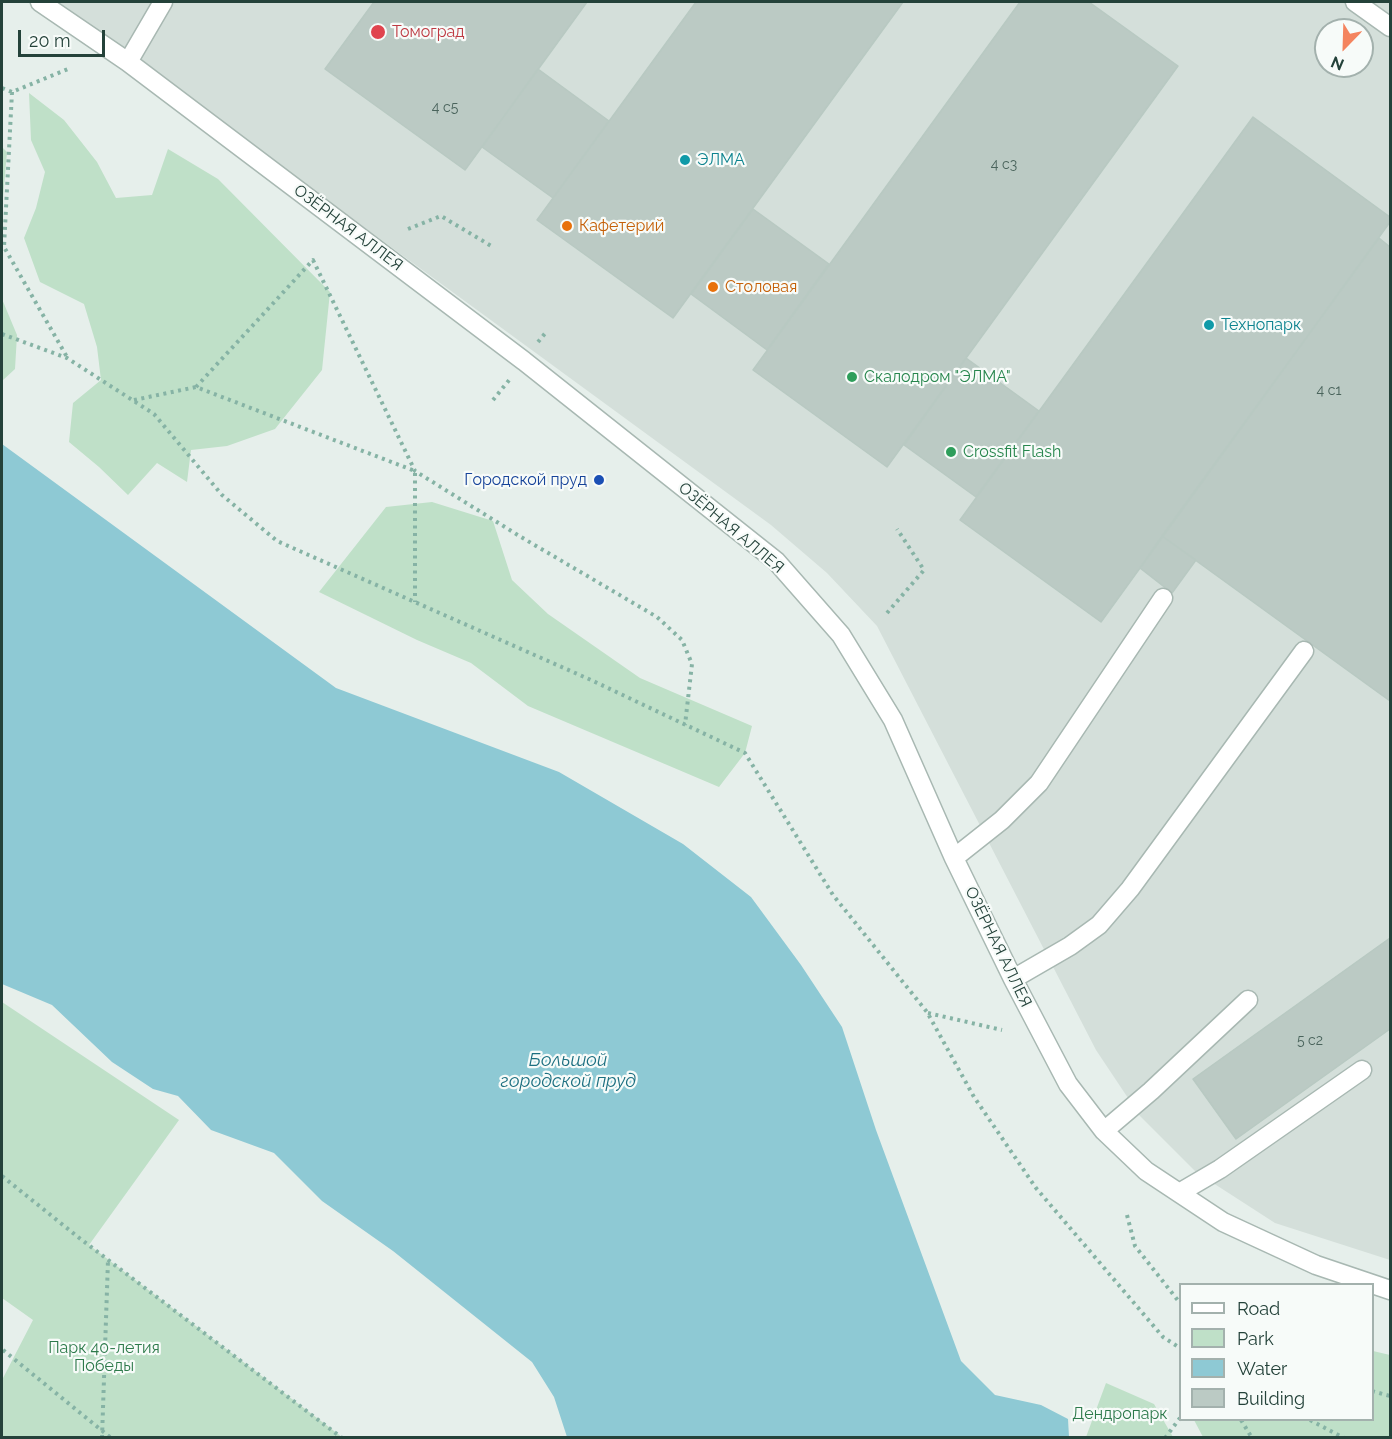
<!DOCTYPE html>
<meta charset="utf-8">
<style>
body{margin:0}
#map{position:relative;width:1392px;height:1439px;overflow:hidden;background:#e6efeb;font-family:Raleway,sans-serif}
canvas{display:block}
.frame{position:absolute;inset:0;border:3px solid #24423a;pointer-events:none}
.legend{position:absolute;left:1179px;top:1283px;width:195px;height:138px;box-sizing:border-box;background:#f7fbf9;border:2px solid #a3b1ad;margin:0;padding:8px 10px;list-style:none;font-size:18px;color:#24423a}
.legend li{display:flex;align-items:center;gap:12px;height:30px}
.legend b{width:30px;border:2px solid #a3b1ad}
.north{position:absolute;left:1314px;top:18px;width:60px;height:60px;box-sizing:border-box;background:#f7fbf9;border:2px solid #a3b1ad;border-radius:50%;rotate:203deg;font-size:16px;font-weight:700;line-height:24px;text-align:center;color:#24423a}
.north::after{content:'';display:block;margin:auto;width:21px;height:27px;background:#f4845f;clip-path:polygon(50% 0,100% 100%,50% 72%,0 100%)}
.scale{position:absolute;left:18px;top:30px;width:87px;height:27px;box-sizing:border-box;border:3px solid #24423a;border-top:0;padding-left:8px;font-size:18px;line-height:21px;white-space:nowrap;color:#24423a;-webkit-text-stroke:4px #f7fbf9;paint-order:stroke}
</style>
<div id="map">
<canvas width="1392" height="1439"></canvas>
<div class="frame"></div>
<ul class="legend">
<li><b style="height:8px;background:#fff"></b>Road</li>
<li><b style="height:16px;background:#bfe0c8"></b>Park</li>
<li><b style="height:16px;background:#8ec9d4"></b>Water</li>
<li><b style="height:16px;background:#bbcac4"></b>Building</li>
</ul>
<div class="north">N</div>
<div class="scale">20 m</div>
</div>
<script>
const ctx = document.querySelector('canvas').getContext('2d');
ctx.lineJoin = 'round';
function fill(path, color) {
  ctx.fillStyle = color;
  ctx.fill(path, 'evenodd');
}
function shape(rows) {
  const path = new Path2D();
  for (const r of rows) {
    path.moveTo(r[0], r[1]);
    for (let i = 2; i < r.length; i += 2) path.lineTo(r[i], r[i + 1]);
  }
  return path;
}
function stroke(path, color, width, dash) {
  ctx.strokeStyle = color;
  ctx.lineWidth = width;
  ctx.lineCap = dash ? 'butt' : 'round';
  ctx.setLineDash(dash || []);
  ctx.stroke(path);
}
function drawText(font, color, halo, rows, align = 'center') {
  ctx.font = font + ' Raleway,sans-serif';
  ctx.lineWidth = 4.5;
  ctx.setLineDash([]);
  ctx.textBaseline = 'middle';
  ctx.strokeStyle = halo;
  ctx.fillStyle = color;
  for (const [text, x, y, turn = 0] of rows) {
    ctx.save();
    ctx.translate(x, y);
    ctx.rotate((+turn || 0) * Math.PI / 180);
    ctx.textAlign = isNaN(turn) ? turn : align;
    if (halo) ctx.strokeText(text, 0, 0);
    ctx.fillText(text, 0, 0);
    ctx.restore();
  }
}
fill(shape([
 [56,2,1390,2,1390,1260,1275,1223,1196,1172,1140,1116,1096,1050,877,626,827,573,771,525],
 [1326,30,1362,30,1362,66,1326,66]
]), '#d4dfda');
fill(shape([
 [29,93,64,120,97,162,116,198,152,195,168,149,218,179,330,292,322,370,275,429,227,446,191,450,187,482,157,463,128,495,99,467,69,442,73,403,101,380,97,347,84,304,40,282,24,238,36,208,45,172,31,140],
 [2,147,7,152,3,198,2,199],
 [2,299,17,335,15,369,2,381],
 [432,502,493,521,512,580,548,614,640,678,752,726,745,753,719,787,528,706,471,663,417,640,319,592,386,507],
 [2,1002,179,1120,89,1245,342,1437,2,1437,2,1380,33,1320,2,1298],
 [1373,1351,1390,1355,1390,1437,1203,1437,1194,1420,1372,1420],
 [1106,1383,1154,1404,1173,1437,1086,1437]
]), '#bfe0c8');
fill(shape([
 [2,444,336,688,559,772,683,844,751,897,801,965,842,1027,876,1130,961,1361,995,1395,1041,1405,1068,1419,1069,1437,567,1437,554,1397,532,1362,393,1251,322,1201,274,1153,211,1130,178,1096,153,1089,112,1062,52,1005,2,984]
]), '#8ec9d4');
const building = shape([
 [374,2,587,2,465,170,325,69,374,2],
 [696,2,903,2,673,318,537,220,696,2],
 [1020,2,1089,2,1178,66,887,467,753,370,1020,2],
 [538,69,609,121,553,198,482,147,538,69],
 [1253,117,1390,217,1390,222,1101,622,960,520,1253,117],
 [753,209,829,264,767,350,691,294,753,209],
 [1379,238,1390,247,1390,701,1162,536,1379,238],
 [966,358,1039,411,976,497,904,445,966,358],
 [1162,536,1196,560,1172,593,1140,568,1162,536],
 [1390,938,1390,1029,1236,1139,1193,1079,1390,938]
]);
fill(building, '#bbcac4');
stroke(building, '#b8c9c2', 1.5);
const minor = shape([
 [40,2,128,62,524,361,776,561,841,635,893,720,954,858,1013,979,1068,1084,1104,1131,1146,1171,1223,1222,1316,1265,1390,1290],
 [1355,2,1390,27],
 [128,62,163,2],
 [954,858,1002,820,1039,783,1163,598],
 [1013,979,1070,946,1099,925,1130,889,1304,651],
 [1104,1131,1151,1091,1248,1000],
 [1179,1193,1220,1169,1362,1070]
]);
stroke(minor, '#a8b8b2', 21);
stroke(shape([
 [2,88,12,92,68,69],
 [12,92,4,247,67,357],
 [408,229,441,216,493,247],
 [2,334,67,358,154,414,222,495,277,541,591,680,745,753,833,895,927,1012,974,1097,1036,1188,1163,1337,1180,1348],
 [538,342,547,331],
 [196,387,313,260,415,471,521,537,657,617,682,640,692,664,685,725],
 [134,400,196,387,415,471,415,602],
 [493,400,510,379],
 [887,613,924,570,897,529],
 [928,1013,1002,1030],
 [2,1176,78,1237,342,1438],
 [1127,1215,1135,1246,1180,1303],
 [3,1350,111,1438],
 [1372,1391,1390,1396],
 [1241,1420,1252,1438],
 [1310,1420,1344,1438],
 [102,1438,108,1260],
 [1165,1438,1180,1418]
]), '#86b3a5', 4, [3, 4.5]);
stroke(minor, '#fff', 18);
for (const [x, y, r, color] of [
 [378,32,8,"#e0444e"],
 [685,160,6,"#0f9aa8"],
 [567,226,6,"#e8710a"],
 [713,287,6,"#e8710a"],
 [1209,325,6,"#0f9aa8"],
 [852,377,6,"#2e9e5b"],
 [951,452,6,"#2e9e5b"],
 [599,480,6,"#1a4fb4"]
]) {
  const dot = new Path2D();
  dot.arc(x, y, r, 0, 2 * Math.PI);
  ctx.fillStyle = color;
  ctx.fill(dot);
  stroke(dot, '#f7fbf9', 2);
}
drawText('14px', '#4a645c', null, [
 ["4 с5",445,108],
 ["4 с3",1004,165],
 ["4 с1",1329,391],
 ["5 с2",1310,1041]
]);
drawText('16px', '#be3a42', '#f7fbf9', [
 ["Томоград",392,32]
], 'left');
drawText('16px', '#0d838f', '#f7fbf9', [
 ["ЭЛМА",697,160],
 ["Технопарк",1221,325]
], 'left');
drawText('16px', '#c56008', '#f7fbf9', [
 ["Кафетерий",579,226],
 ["Столовая",725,287]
], 'left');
drawText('16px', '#24423a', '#f7fbf9', [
 ["ОЗЁРНАЯ АЛЛЕЯ",348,228,37],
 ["ОЗЁРНАЯ АЛЛЕЯ",731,528,40],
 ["ОЗЁРНАЯ АЛЛЕЯ",998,947,64]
]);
drawText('16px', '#27864d', '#f7fbf9', [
 ["Скалодром \"ЭЛМА\"",864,377],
 ["Crossfit Flash",963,452]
], 'left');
drawText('16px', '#164399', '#f7fbf9', [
 ["Городской пруд",587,480]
], 'right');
drawText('16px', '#2d7a4b', '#f7fbf9', [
 ["Парк 40-летия",104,1348],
 ["Победы",104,1366],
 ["Дендропарк",1120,1414]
]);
drawText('italic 18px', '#1c6f80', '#f7fbf9', [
 ["Большой",568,1061],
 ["городской пруд",568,1082]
]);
</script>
